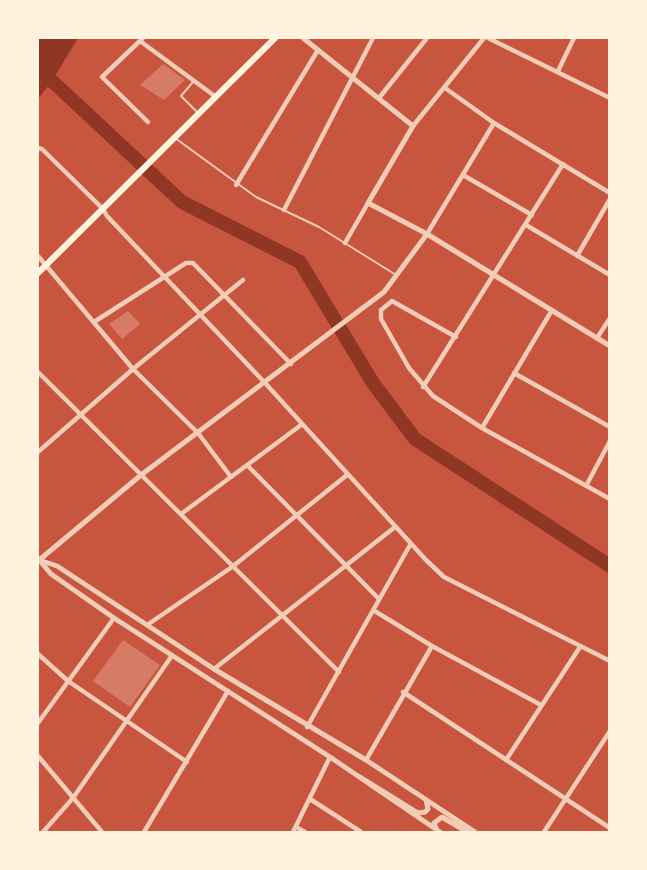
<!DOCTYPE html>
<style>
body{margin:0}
#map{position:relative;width:647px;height:870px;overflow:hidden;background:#c8553d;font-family:"Space Grotesk",sans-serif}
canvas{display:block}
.frame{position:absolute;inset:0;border:39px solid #fff3e0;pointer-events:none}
</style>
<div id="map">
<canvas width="647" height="870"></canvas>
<div class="frame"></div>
</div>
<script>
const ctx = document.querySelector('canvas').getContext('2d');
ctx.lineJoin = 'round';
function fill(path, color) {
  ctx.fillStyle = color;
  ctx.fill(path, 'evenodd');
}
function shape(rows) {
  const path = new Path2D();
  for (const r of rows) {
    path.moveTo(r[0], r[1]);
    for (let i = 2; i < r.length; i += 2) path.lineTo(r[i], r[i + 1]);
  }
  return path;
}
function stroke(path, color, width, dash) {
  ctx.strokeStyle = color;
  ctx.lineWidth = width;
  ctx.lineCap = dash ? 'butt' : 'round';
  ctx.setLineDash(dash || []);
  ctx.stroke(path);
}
fill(shape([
 [38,38,78,38,52,81,38,99]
]), '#8f3625');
stroke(shape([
 [38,75,52,81,182,202,300,262,373,383,415,439,610,566]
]), '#8f3625', 14);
fill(shape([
 [163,64,185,80,164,100,140,85],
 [128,311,140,324,122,339,109,324],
 [123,640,160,665,130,707,93,681]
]), '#d67c66');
stroke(shape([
 [193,82,181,96,197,112],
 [175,138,256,197,319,227,396,275]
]), '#f1ccb7', 2);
stroke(shape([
 [143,38,102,77,148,122],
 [488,38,610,98],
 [140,41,216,97],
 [558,71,574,38],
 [445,88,494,123,610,193],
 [379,98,427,38],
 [413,126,484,38],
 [38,148,42,149,103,209,107,216,266,384,426,560,444,577,610,661],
 [463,175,532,215],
 [236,185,318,50],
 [284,210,373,38],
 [526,225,610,275],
 [427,234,494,123],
 [345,243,368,203],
 [38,256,133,369,198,433,231,477],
 [577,256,610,199],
 [94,322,186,263,193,263,291,364],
 [456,337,392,301,381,310,381,319,409,368,433,396,482,428,610,499],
 [597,338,610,318],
 [38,372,339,672],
 [514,373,610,427],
 [423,387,563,164],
 [482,428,552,310],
 [38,452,133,369,243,280],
 [248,466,378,598],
 [586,486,610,441],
 [181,514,301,425],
 [373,610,432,646,541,705],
 [147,625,232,567,347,475],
 [38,654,68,681,187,762],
 [214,669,395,527],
 [403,692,610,828],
 [38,723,114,618],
 [307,727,410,545],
 [38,756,102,832],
 [366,760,432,646],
 [506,760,580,647],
 [310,799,361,832],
 [296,827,305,832],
 [43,832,73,798,171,657],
 [144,832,228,691],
 [293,832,330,757],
 [544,832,610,731]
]), '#f1ccb7', 4.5);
stroke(shape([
 [303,38,413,126,368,203,427,234,610,346],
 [39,560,57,566,214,669,366,760,475,832],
 [38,561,141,475,384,292,427,234],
 [40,561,51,574,114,618,330,757,440,832],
 [360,777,418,813,425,812,428,809,426,800],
 [437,831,434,823,442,817,467,832]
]), '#f1ccb7', 5);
stroke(shape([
 [38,273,275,38]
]), '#fff3e0', 6);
</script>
